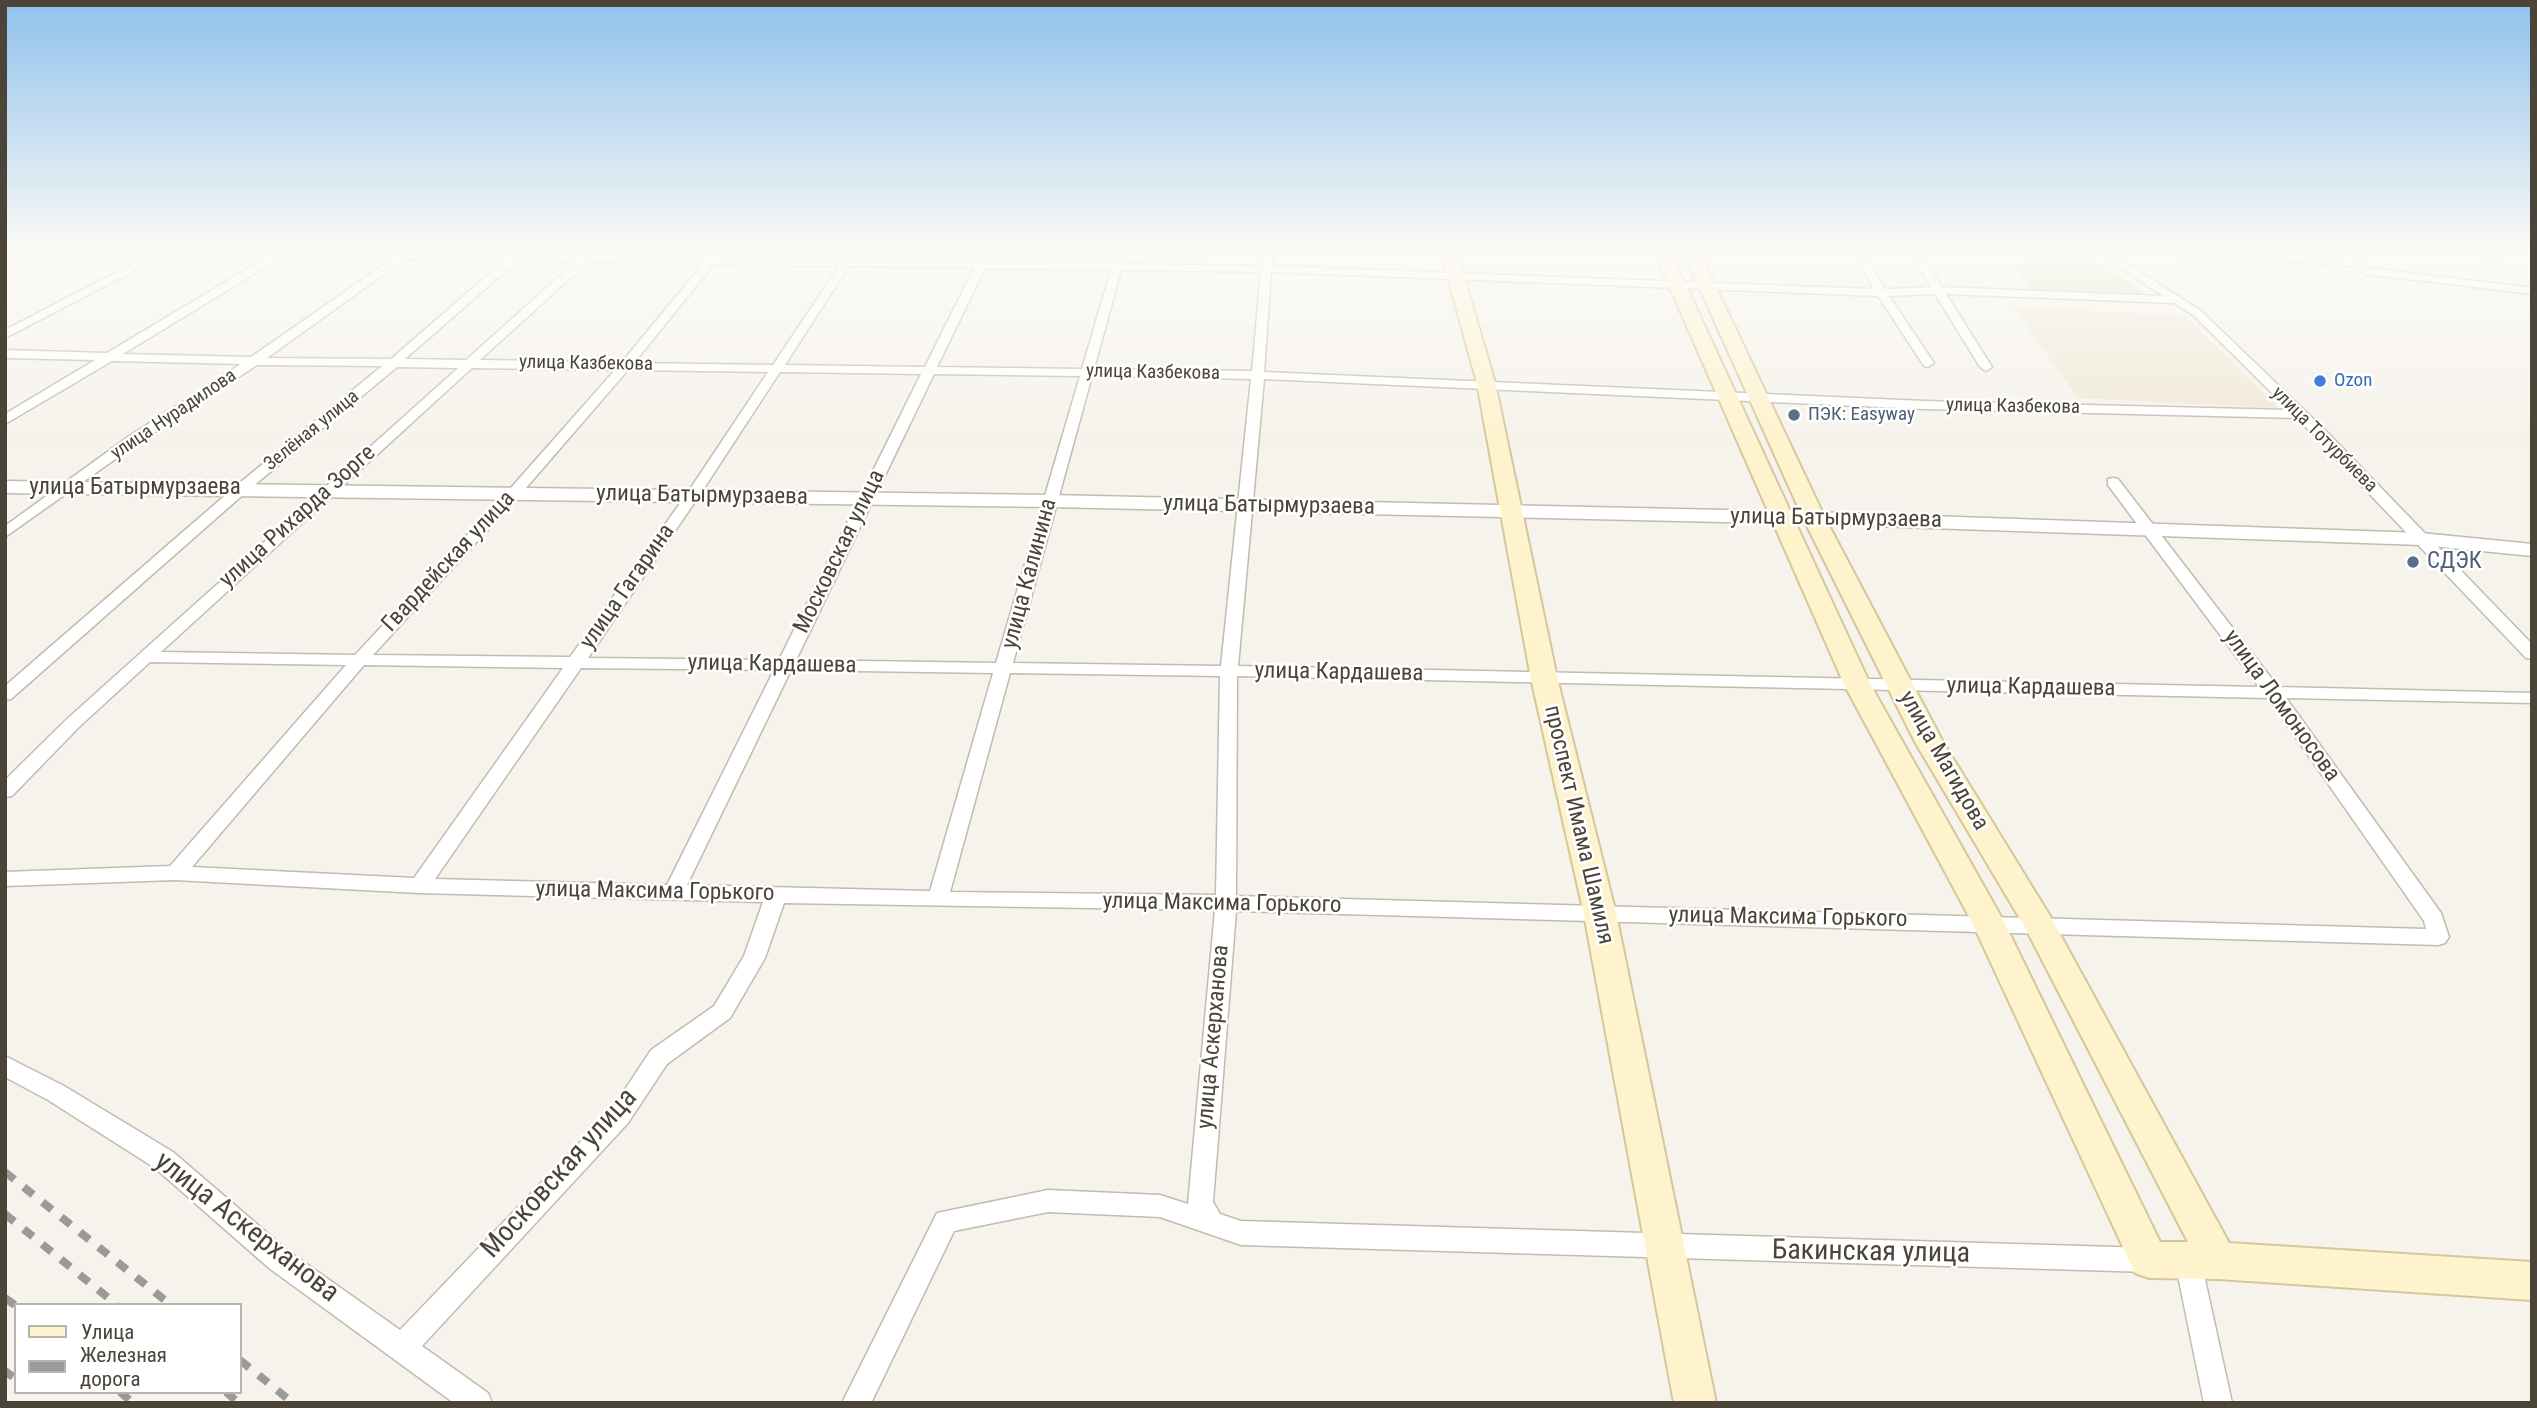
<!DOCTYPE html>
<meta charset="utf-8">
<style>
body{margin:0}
#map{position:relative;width:2537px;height:1408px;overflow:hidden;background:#f6f3ec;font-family:"Roboto Condensed",sans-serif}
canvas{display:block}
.frame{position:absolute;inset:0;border:7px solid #4b4439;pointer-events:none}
.legend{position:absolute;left:14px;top:1303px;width:228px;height:91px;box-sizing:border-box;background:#fff;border:2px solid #b7b4b0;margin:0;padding:9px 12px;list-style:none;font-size:21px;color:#4b4439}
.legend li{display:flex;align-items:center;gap:14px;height:35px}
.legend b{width:35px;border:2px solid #b7b4b0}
</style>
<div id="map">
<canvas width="2537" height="1408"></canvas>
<div class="frame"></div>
<ul class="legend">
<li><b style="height:9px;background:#fff3cd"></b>Улица</li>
<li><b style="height:9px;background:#9a9a9a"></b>Железная дорога</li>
</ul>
</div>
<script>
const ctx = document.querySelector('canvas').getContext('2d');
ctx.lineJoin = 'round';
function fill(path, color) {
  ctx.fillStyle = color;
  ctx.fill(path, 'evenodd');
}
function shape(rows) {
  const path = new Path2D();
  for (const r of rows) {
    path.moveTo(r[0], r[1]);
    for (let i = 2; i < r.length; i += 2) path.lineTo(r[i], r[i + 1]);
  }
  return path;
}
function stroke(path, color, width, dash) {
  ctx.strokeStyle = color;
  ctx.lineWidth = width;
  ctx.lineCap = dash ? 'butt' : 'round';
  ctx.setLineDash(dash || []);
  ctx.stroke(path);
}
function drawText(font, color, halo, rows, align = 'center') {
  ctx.font = font + ' "Roboto Condensed",sans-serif';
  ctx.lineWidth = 5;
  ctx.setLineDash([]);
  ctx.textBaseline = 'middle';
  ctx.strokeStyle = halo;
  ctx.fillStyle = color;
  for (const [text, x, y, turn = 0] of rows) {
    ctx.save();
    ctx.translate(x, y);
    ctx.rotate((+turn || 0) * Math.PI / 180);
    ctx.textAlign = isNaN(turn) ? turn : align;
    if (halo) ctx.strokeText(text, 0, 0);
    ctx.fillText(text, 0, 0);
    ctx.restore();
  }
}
fill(shape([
 [2013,307,2180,315,2193,323,2278,408,2078,398]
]), '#efe8d6');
fill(shape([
 [2074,251,2113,273,2149,297,2032,292,2014,266]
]), '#d2eab5');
const minor = shape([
 [850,249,860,249,853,260,978,261,984,249,994,249,988,262,1113,263,1117,249,1127,249,1123,264,1261,266,1263,249,1273,249,1272,266,1874,289,1852,249,1862,249,1885,289,1931,287,1908,249,1918,249,1942,287,2163,296,2092,249,2105,249,2201,311,2327,432,2532,644,2532,659,2526,658,2297,418,1925,409,1264,379,1238,666,2259,687,2108,485,2108,479,2113,478,2118,479,2278,687,2532,693,2532,703,2286,698,2441,913,2449,937,2445,943,2438,945,1236,911,1213,1202,1220,1214,1241,1221,2149,1248,2158,1251,2162,1260,2158,1269,2149,1272,1241,1245,1160,1217,1048,1212,954,1231,871,1403,842,1403,937,1213,1048,1190,1160,1195,1188,1204,1215,910,784,903,765,958,730,1018,667,1064,628,1123,422,1346,488,1393,492,1403,454,1403,269,1268,155,1168,48,1100,5,1077,5,1056,64,1086,173,1152,287,1250,400,1330,612,1109,651,1050,714,1006,744,956,763,902,419,893,175,880,5,886,5,872,170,866,346,665,150,662,79,727,12,796,5,797,5,780,67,719,458,368,397,367,246,492,11,699,5,700,5,686,236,486,382,366,257,365,138,443,5,537,5,526,128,437,241,364,112,361,5,424,5,414,95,360,5,358,5,350,107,353,267,257,161,257,5,338,5,330,146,257,5,256,5,250,401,253,407,250,412,253,511,254,517,252,522,255,582,255,590,251,594,252,594,256,708,257,716,251,721,254,719,257,843,259,850,249],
 [282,257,392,259,251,357,123,354,282,257],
 [405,259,504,261,391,359,267,358,405,259],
 [517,261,575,262,466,360,405,359,517,261],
 [588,262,703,264,622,362,480,360,588,262],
 [714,264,839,266,773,365,634,363,714,264],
 [849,266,974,268,925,367,785,365,849,266],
 [985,268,1111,270,1082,369,937,367,985,268],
 [1121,270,1261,272,1252,371,1094,369,1121,270],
 [1271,272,1878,296,1924,366,1928,367,1934,363,1889,296,1935,294,1980,367,1986,371,1992,367,1946,294,2174,303,2193,315,2289,410,1925,401,1264,372,1271,272],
 [472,368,615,370,509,490,355,655,161,652,472,368],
 [628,370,768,372,686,495,570,657,373,655,519,496,628,370],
 [780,372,921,374,779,660,588,658,699,496,780,372],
 [934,374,1080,376,996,663,796,660,934,374],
 [1092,376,1251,379,1221,666,1013,663,1092,376],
 [364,665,563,668,414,878,192,867,364,665],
 [581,668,774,670,667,885,435,879,581,668],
 [791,670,993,673,930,891,687,885,791,670],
 [1010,673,1220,676,1216,895,950,892,1010,673],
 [1237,676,2268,698,2424,921,2426,929,1236,896,1237,676],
 [2125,249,2184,249,2347,259,2337,249,2348,249,2368,268,2532,288,2532,294,2365,274,2354,266,2130,252,2125,249],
 [2478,249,2488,249,2498,263,2497,265,2489,265,2478,249],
 [2188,1249,2197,1252,2201,1261,2232,1403,2204,1403,2175,1261,2179,1252,2188,1249]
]);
const tertiary = shape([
 [5,481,1050,495,1814,512,2421,533,2532,544,2532,556,2421,545,1814,524,1050,507,5,493,5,481]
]);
const secondary = shape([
 [1440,249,1456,249,1495,383,1557,678,1616,914,1716,1403,1674,1403,1584,914,1531,678,1477,383,1440,249],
 [1653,249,1669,249,1870,684,2004,922,2160,1242,2188,1242,2026,929,1915,742,1803,518,1682,249,1698,249,1825,518,1943,742,2050,916,2229,1243,2532,1262,2532,1300,2218,1279,2149,1278,2135,1273,1972,922,1844,684,1653,249]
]);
stroke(minor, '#c2bbae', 3);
stroke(tertiary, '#c2bbae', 3);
stroke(secondary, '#d6c79b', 4);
fill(minor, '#fff');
fill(tertiary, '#fff');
fill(secondary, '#fff3cd');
stroke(shape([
 [5,1172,171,1305],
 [5,1214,117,1305],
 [5,1298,16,1306],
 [240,1360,293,1403],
 [5,1371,13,1377],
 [120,1392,133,1403],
 [226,1392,239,1403]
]), '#9a9a9a', 8, [12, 12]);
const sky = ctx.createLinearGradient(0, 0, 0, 446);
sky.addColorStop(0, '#8fc1ec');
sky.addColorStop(0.56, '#fbfaf6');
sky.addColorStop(1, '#fbfaf600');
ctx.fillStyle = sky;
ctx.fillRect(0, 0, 2537, 446);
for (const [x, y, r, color] of [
 [2320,381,7,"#3f7fe0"],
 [1794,415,7,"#5c6f8a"],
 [2413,562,7,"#5c6f8a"]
]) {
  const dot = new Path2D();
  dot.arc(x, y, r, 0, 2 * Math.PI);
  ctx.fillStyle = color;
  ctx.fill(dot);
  stroke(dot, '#fff', 2.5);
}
drawText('19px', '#4b4439', '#fff', [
 ["улица Казбекова",586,364,1],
 ["улица Казбекова",1153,373,1],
 ["улица Казбекова",2013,407,1],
 ["улица Нурадилова",174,415,-34],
 ["Зелёная улица",312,431,-39],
 ["улица Тотурбиева",2324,440,45]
]);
drawText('19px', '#366cbe', '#fff', [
 ["Ozon",2334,381]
], 'left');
drawText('19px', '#4e5e75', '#fff', [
 ["ПЭК: Easyway",1808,415]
], 'left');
drawText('23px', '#4b4439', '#fff', [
 ["улица Батырмурзаева",135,488],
 ["улица Батырмурзаева",702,496,1],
 ["улица Батырмурзаева",1269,506,1],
 ["улица Рихарда Зорге",298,517,-42],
 ["улица Батырмурзаева",1836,519,1],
 ["Московская улица",840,552,-64],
 ["Гвардейская улица",449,562,-47],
 ["улица Калинина",1030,574,-75],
 ["улица Гагарина",628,587,-55],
 ["улица Кардашева",772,665,1],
 ["улица Кардашева",1339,673,1],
 ["улица Кардашева",2031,688,1],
 ["улица Ломоносова",2281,706,54],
 ["улица Магидова",1943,761,60],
 ["проспект Имама Шамиля",1578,825,77],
 ["улица Максима Горького",655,892,1],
 ["улица Максима Горького",1222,904,1],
 ["улица Максима Горького",1788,918,1],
 ["улица Аскерханова",1214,1037,-85]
]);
drawText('23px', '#4e5e75', '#fff', [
 ["СДЭК",2427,562]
], 'left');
drawText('28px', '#4b4439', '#fff', [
 ["Московская улица",560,1174,-48],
 ["улица Аскерханова",246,1228,38],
 ["Бакинская улица",1871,1253,1]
]);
</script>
